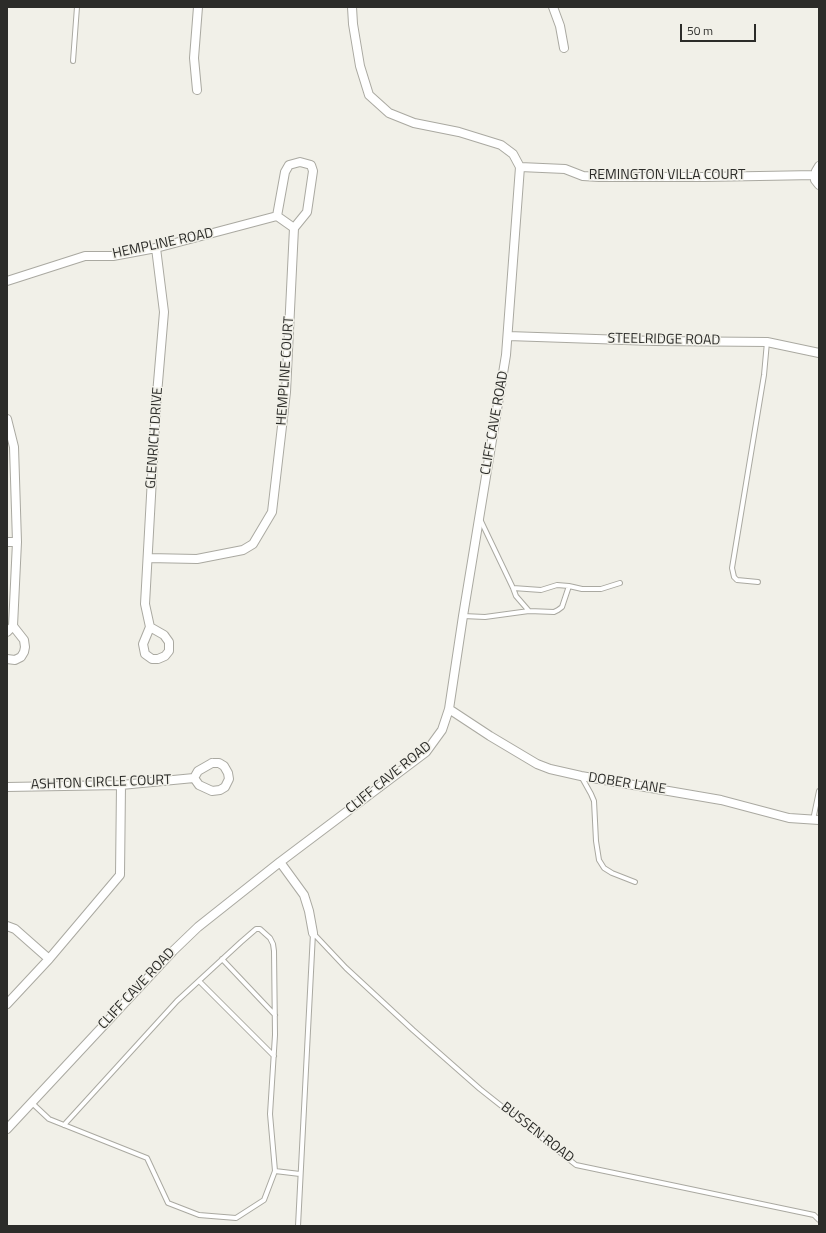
<!DOCTYPE html>
<style>
body{margin:0}
#map{position:relative;width:826px;height:1233px;overflow:hidden;background:#f1f0e8;font-family:"Titillium Web",sans-serif}
canvas{display:block}
.frame{position:absolute;inset:0;border:8px solid #2c2c29;pointer-events:none}
.scale{position:absolute;left:680px;top:24px;width:76px;height:18px;box-sizing:border-box;border:2px solid #2c2c29;border-top:0;padding-left:5px;font-size:12px;line-height:14px;white-space:nowrap;color:#2c2c29;-webkit-text-stroke:3px #f1f0e8;paint-order:stroke}
</style>
<div id="map">
<canvas width="826" height="1233"></canvas>
<div class="frame"></div>
<div class="scale">50 m</div>
</div>
<script>
const ctx = document.querySelector('canvas').getContext('2d');
ctx.lineJoin = 'round';
function shape(rows) {
  const path = new Path2D();
  for (const r of rows) {
    path.moveTo(r[0], r[1]);
    for (let i = 2; i < r.length; i += 2) path.lineTo(r[i], r[i + 1]);
  }
  return path;
}
function stroke(path, color, width, dash) {
  ctx.strokeStyle = color;
  ctx.lineWidth = width;
  ctx.lineCap = dash ? 'butt' : 'round';
  ctx.setLineDash(dash || []);
  ctx.stroke(path);
}
function drawText(font, color, halo, rows, align = 'center') {
  ctx.font = font + ' "Titillium Web",sans-serif';
  ctx.lineWidth = 3;
  ctx.setLineDash([]);
  ctx.textBaseline = 'middle';
  ctx.strokeStyle = halo;
  ctx.fillStyle = color;
  for (const [text, x, y, turn = 0] of rows) {
    ctx.save();
    ctx.translate(x, y);
    ctx.rotate((+turn || 0) * Math.PI / 180);
    ctx.textAlign = isNaN(turn) ? turn : align;
    if (halo) ctx.strokeText(text, 0, 0);
    ctx.fillText(text, 0, 0);
    ctx.restore();
  }
}
const service = shape([
 [73,61,77,7],
 [480,519,513,588,541,590,557,585,569,586,582,589,601,589,620,583],
 [758,582,737,580,734,577,732,568,764,375,767,342],
 [513,588,516,596,529,611],
 [463,616,485,617,529,611,554,612,558,610,562,607,569,586],
 [581,776,591,794,594,801,596,841,599,860,604,868,612,873,635,882],
 [813,820,819,791],
 [313,933,346,968,413,1030,480,1089,576,1165,814,1215,819,1220],
 [222,959,275,1015],
 [199,981,274,1056],
 [32,1103,49,1119,147,1158,168,1203,199,1215,236,1218,264,1200,275,1171,300,1174],
 [64,1125,177,1001,241,942,256,929,260,929,270,938,273,944,274,951,275,1035,270,1114,275,1171],
 [298,1226,313,933]
]);
const minor = shape([
 [553,7,560,26,564,48],
 [197,90,194,58,198,7],
 [819,166,816,171,815,175,815,180,819,185],
 [520,167,565,169,583,176,599,177,704,177,815,175],
 [7,281,85,256,113,256,156,248,277,216,294,228],
 [508,336,654,341,767,342,819,353],
 [7,419,14,447,17,542,13,626,24,640,25,647,24,652,21,657,15,660,7,659],
 [7,542,17,542],
 [148,558,197,559,243,550,253,544,272,512,286,392,294,228,307,212,313,171,311,165,300,162,289,165,285,172,277,216],
 [150,627,164,635,169,642,169,651,165,656,158,659,152,659,145,654,143,644,150,627,145,604,156,406,164,312,156,248],
 [7,632,13,626],
 [449,709,490,736,537,764,550,769,581,776,721,800,789,818,819,820],
 [212,763,219,763,224,766,228,773,229,779,225,787,220,790,212,791,199,785,194,778,198,771,212,763],
 [7,787,121,785,194,778],
 [7,926,15,929,49,959],
 [313,933,309,911,304,895,280,862,426,752,442,730,449,709,463,616,506,355,520,167,513,154,501,145,459,132,414,123,389,113,369,95,360,66,353,24,352,7],
 [7,1004,49,959,120,875,121,785],
 [7,1129,173,951,198,927,280,862]
]);
stroke(service, '#aaa9a1', 6);
stroke(minor, '#aaa9a1', 10);
stroke(service, '#fff', 4);
stroke(minor, '#fff', 8);
drawText('14px', '#2c2c29', '#f1f0e8', [
 ["REMINGTON VILLA COURT",667,176],
 ["HEMPLINE ROAD",163,244,-12],
 ["STEELRIDGE ROAD",664,340,1],
 ["HEMPLINE COURT",286,371,-86],
 ["CLIFF CAVE ROAD",495,423,-80],
 ["GLENRICH DRIVE",155,438,-86],
 ["CLIFF CAVE ROAD",389,778,-39],
 ["ASHTON CIRCLE COURT",101,783,-2],
 ["DOBER LANE",627,784,9],
 ["CLIFF CAVE ROAD",137,989,-47],
 ["BUSSEN ROAD",537,1133,38]
]);
</script>
